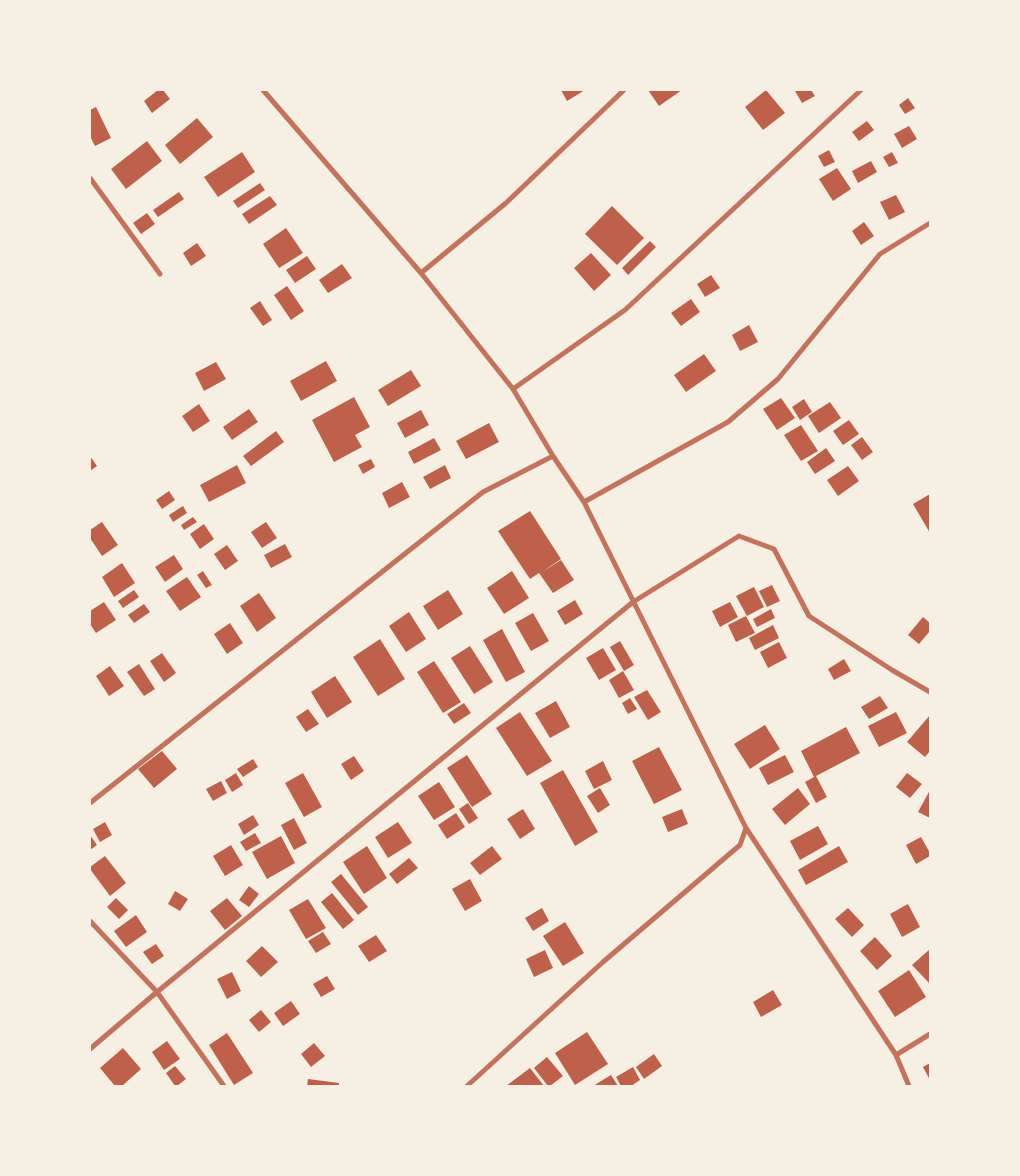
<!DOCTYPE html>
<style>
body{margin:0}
#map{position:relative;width:1020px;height:1176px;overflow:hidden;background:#f6efe4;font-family:"PT Sans Narrow",sans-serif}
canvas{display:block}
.frame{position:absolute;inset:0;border:91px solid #f6efe4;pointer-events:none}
</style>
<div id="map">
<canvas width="1020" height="1176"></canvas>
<div class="frame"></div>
</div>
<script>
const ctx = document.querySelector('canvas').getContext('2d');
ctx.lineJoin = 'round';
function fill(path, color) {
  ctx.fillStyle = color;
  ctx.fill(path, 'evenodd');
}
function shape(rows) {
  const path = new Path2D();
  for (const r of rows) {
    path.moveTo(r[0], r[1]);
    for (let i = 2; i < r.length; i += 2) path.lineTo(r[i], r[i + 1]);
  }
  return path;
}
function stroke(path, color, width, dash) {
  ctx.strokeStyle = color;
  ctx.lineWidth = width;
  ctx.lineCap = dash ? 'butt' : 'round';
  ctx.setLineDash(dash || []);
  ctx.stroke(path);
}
fill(shape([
 [158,90,163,90,170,99,152,113,144,101],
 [561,90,585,90,567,101],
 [648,90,682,90,659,106],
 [766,90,785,113,763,130,745,107],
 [796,90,811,90,815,96,802,103,795,91],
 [908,98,915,108,905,114,899,105],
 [96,107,111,138,95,146,90,136,90,110],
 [197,118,213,137,180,164,165,145],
 [867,121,874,130,859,141,852,132],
 [909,126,917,139,902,148,894,134],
 [147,141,162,161,126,189,111,169],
 [829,150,835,162,824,167,818,156],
 [242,152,255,172,218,197,204,177],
 [892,152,898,163,889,167,883,157],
 [871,161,877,172,858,183,852,171],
 [837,168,851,189,833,201,819,179],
 [260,183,265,190,238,208,233,201],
 [179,192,184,199,158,217,153,210],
 [896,195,905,212,889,220,880,202],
 [270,196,277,205,249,224,242,214],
 [612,206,644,238,617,265,585,234],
 [147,213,155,224,141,234,133,223],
 [864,222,874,236,861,245,852,231],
 [286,228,303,253,279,268,263,244],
 [650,241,656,247,628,275,622,268],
 [197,243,206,256,191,266,183,253],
 [591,253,611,275,594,291,574,268],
 [307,256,316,269,295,283,286,270],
 [342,264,352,278,328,293,319,280],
 [711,275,720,288,705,297,697,284],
 [287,286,304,311,291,320,274,295],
 [691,299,700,312,681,326,671,313],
 [260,301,272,320,263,326,250,308],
 [749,325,758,342,740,351,732,335],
 [704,354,716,371,686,392,674,375],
 [326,361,337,381,301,401,290,381],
 [216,362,226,379,204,391,195,373],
 [411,370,421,386,388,406,378,390],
 [354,397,370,427,355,435,362,447,334,462,312,420],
 [781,398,795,418,777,430,763,409],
 [804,399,812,412,800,420,792,407],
 [830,402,841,418,819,433,808,416],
 [199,404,210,421,193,432,182,416],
 [249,409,258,422,232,440,223,427],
 [421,410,429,425,405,438,397,423],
 [849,420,859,434,843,445,833,431],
 [489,423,499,442,466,459,456,441],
 [801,425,818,451,801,461,784,435],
 [276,431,284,442,251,466,243,456],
 [862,437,873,452,862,460,851,445],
 [434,438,441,450,414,464,408,452],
 [826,448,835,461,815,474,807,462],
 [90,456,97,466,90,471],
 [371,459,375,467,363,474,358,465],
 [237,465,246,483,209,502,200,485],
 [445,465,451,478,430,489,423,477],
 [848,466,859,481,838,496,827,480],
 [402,482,410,497,389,508,382,493],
 [169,491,175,500,162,509,156,500],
 [930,494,930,533,913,504],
 [183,506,187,513,173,522,169,515],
 [530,511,561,559,542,572,561,560,574,580,553,593,539,573,530,579,498,531],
 [193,517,197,522,184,530,181,525],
 [102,522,118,545,102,556,90,538,90,530],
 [266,522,277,538,262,548,251,532],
 [204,524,214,539,200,549,190,534],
 [285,544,292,557,271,568,264,555],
 [227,545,238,561,225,570,214,554],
 [174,555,183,569,165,582,155,567],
 [122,563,135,583,114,597,102,577],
 [203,571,212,585,206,588,197,575],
 [512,571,529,598,504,614,487,588],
 [187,577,201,597,180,611,166,591],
 [772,585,780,601,767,607,759,591],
 [754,587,764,607,747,616,736,596],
 [134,590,139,597,123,608,118,601],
 [448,590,463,614,438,630,423,606],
 [259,593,276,618,257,632,240,606],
 [575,600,583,614,565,625,557,611],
 [104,602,116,620,96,633,90,624,90,611],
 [730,602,738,617,720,627,712,611],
 [144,604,150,612,134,623,128,615],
 [771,609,775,618,757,627,753,619],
 [409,612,426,639,406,652,389,626],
 [533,613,549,641,531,651,515,623],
 [746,616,755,633,736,642,728,625],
 [923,617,930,623,930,631,919,644,908,635],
 [230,623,243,643,227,654,214,634],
 [773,625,779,638,755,650,749,638],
 [502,629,525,672,506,682,483,640],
 [380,639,405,679,378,696,353,657],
 [620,641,634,665,624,671,610,647],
 [779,642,787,658,768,668,760,652],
 [470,646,493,682,474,694,451,658],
 [603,648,616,670,599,680,586,658],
 [162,653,176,673,164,682,150,661],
 [844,659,851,671,834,680,828,669],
 [434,661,461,702,443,713,417,672],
 [139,664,155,689,144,696,127,672],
 [110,666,124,686,109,696,96,676],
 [623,671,634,690,619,698,609,680],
 [335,676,352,702,327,718,311,692],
 [647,690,661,712,648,720,634,697],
 [880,696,888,708,869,719,861,707],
 [630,698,637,709,628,714,622,703],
 [556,701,570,727,550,738,535,713],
 [464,703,471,713,454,724,447,714],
 [308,709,319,724,306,732,296,717],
 [520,712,552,761,527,776,496,728],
 [896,712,907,733,879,747,868,726],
 [930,715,930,751,925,757,907,742],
 [765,725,780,749,750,769,734,744],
 [846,727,860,753,816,776,827,797,816,803,805,782,814,777,801,751],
 [659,747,682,790,654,804,632,761],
 [162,751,177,769,154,788,138,769],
 [467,755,492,794,472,807,447,768],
 [785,755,794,772,768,785,759,768],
 [354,756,364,771,351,780,341,764],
 [253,759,258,767,243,777,237,769],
 [603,761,612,780,594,789,585,771],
 [563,770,598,832,575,846,540,783],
 [236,773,243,785,232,792,225,780],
 [303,773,322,807,304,817,285,783],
 [907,773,922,784,910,798,896,787],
 [221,781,227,793,213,801,206,789],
 [439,782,455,807,434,820,418,796],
 [600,788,610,805,598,813,587,796],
 [798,788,810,804,785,825,772,809],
 [930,790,930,818,918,812],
 [468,803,478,818,469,824,459,809],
 [523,809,535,829,520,839,507,819],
 [682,809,688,824,668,832,662,817],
 [456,813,465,827,447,839,438,825],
 [253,815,259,825,244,835,238,824],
 [294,818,307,843,294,850,281,825],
 [105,822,112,835,100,842,93,829],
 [398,822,412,843,388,858,375,837],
 [818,826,828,844,800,860,790,841],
 [255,833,261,843,246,851,240,842],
 [90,835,97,845,90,850],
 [281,836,295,863,267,879,252,852],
 [921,837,930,853,930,856,916,864,906,845],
 [231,845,243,865,225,876,213,856],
 [367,846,387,878,364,894,343,862],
 [492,846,502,859,480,875,470,863],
 [839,846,848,862,806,885,798,870],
 [105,856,126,883,110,896,90,869,90,867],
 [409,858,418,868,397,884,389,874],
 [341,874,368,907,358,915,331,882],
 [470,879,482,901,465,911,452,889],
 [249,886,259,894,249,907,239,900],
 [175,891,188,899,180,911,168,904],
 [332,893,354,920,343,929,321,902],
 [116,898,128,910,119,919,107,907],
 [227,898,242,916,225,930,210,911],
 [308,899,326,928,306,939,289,910],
 [908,904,920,927,902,937,890,914],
 [542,908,549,921,533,931,525,918],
 [848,908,864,925,852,937,835,919],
 [136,915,147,932,126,947,114,931],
 [565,922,584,953,563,966,543,936],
 [323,932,331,944,316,953,308,941],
 [376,935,387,951,369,962,358,946],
 [875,937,892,956,877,970,860,951],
 [156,944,164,956,152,964,143,952],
 [262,946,278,962,261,977,246,961],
 [930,949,930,984,912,965],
 [545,950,553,968,534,977,526,959],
 [909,970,926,997,895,1017,878,991],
 [232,972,241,991,227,999,217,979],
 [327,976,335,989,321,997,313,984],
 [773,990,782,1005,761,1017,753,1002],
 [291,1001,300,1014,283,1026,274,1013],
 [261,1010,271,1022,259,1032,249,1020],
 [587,1032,608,1064,575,1085,555,1053],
 [227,1033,253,1073,234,1085,209,1045],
 [167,1041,180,1059,164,1070,152,1052],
 [314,1043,325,1056,311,1067,301,1054],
 [123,1048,141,1069,122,1086,115,1086,100,1068],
 [654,1054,662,1066,644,1079,636,1067],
 [547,1057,563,1076,550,1086,548,1086,534,1068],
 [930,1063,930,1080,923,1067],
 [175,1066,186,1079,177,1086,175,1086,166,1073],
 [633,1067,640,1080,631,1086,621,1086,616,1077],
 [530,1068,544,1086,506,1086],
 [611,1075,618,1086,593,1086],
 [308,1079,339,1083,339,1086,307,1086]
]), '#bf614a');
stroke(shape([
 [263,90,421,273,513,389,553,456,584,502,746,828,896,1055,909,1086],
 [90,178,160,274],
 [421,273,506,203,624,90],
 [513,389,625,310,861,90],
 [584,502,728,422,778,379,880,254,930,223],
 [90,803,483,492,553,456],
 [90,921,157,992,224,1086],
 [90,1049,157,992,633,602,739,536,774,549,809,616,892,670,930,692],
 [896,1055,930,1034],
 [467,1086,603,962,740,845,746,828]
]), '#c5725c', 5);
</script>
